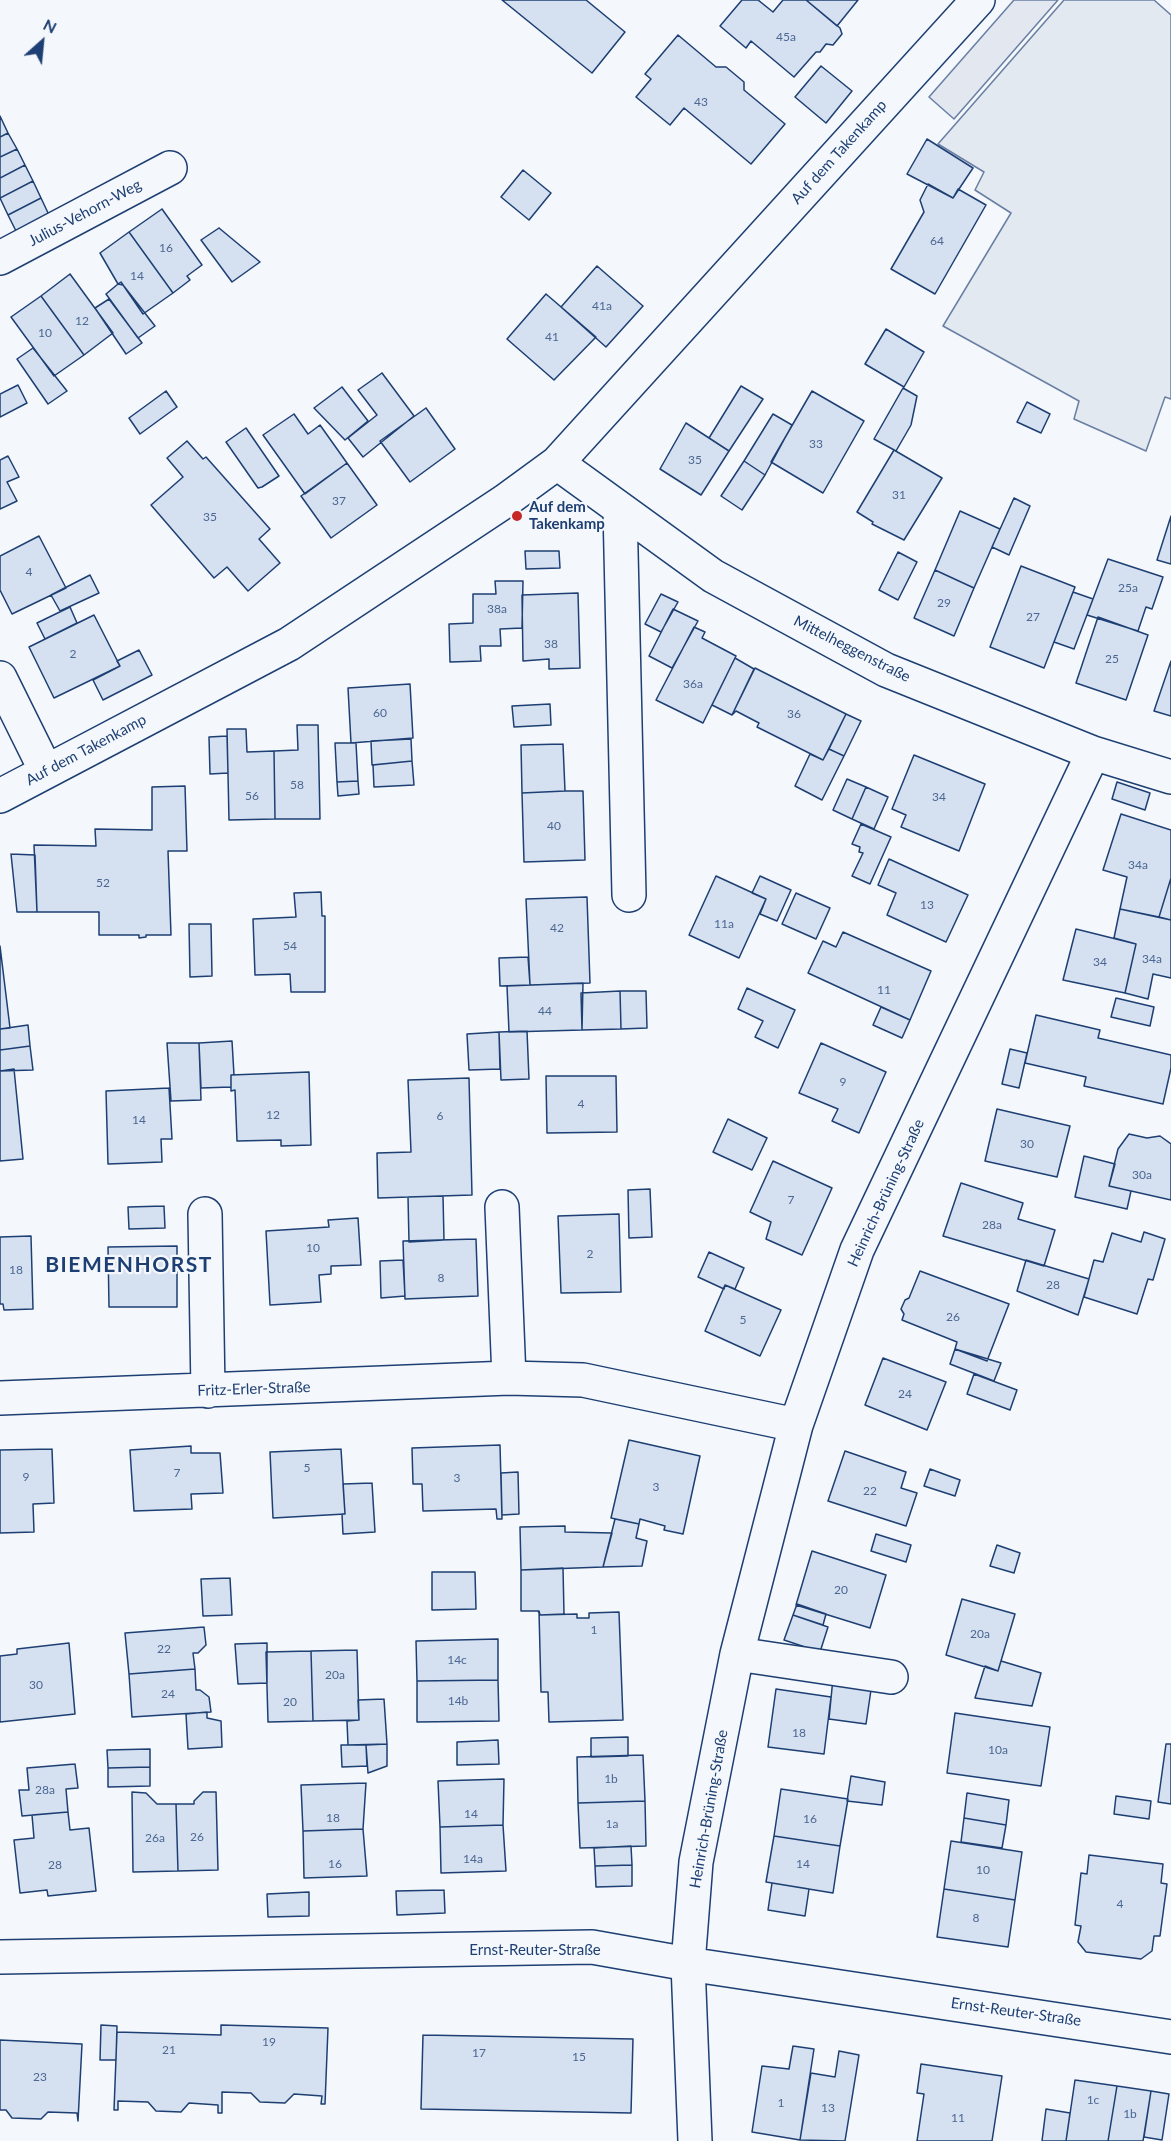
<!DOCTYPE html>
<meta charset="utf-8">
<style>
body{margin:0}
#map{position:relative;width:1171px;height:2141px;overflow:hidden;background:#f4f7fb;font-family:Lato,sans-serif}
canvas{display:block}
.north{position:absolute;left:12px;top:12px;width:60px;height:60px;-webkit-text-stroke:4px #f4f7fb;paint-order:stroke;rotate:27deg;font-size:16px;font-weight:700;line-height:24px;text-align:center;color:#1d3f73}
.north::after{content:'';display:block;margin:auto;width:21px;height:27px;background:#1d3f73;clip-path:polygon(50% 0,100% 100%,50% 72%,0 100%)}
</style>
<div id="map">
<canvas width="1171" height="2141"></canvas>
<div class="north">N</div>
</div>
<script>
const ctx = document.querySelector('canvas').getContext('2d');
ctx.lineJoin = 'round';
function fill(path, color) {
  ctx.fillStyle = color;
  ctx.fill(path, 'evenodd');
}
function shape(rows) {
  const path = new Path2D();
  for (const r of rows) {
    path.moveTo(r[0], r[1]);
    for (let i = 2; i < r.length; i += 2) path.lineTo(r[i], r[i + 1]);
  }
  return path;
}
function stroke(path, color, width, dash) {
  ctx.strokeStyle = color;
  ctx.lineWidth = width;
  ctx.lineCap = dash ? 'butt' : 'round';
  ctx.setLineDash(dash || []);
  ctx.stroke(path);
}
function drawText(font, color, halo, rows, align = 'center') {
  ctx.font = font + ' Lato,sans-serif';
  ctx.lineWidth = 4.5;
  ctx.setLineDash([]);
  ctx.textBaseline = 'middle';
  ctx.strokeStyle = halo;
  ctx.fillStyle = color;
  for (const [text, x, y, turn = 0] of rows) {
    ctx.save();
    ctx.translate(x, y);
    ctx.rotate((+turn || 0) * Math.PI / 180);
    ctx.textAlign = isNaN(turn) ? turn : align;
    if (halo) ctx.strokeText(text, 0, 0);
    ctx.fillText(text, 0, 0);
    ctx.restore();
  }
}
const green = shape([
 [1064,0,1154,0,1171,15,1171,399,1165,397,1146,451,1074,419,1079,401,943,326,1011,213,975,190,984,172,938,144,1064,0]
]);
fill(green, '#e3e9f0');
stroke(green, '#687fa3', 1.5);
const parking = shape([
 [1014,0,1058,0,954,119,929,97,1014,0]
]);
fill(parking, '#e3e8f0');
stroke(parking, '#687fa3', 1.5);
const building = shape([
 [502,0,586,0,625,32,592,73,502,0],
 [742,0,758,0,773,12,783,0,806,0,840,28,842,34,833,45,826,44,820,52,816,52,794,77,751,41,746,48,720,26,742,0],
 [806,0,858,0,837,26,806,0],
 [678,35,716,67,726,67,744,82,744,90,785,124,751,164,684,108,670,125,636,97,651,79,645,74,678,35],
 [821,66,852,91,826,123,795,97,821,66],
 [0,116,8,133,0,137,0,116],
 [8,133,17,149,0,157,0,137,8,133],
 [927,139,973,168,953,198,907,174,927,139],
 [17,149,25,165,0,178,0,157,17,149],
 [25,165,33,181,0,198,0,178,25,165],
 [523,170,551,193,529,220,501,197,523,170],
 [33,181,41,198,8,215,0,198,33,181],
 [928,184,953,198,958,189,986,205,935,294,891,269,924,212,920,200,928,184],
 [41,198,49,215,16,231,8,215,41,198],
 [162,209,202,265,187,276,190,280,173,293,129,232,162,209],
 [219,228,260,262,232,282,201,240,219,228],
 [129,232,173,293,143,314,121,282,118,284,100,253,129,232],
 [597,266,643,306,606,347,561,307,597,266],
 [70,274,113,333,84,355,41,296,70,274],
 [118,284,123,285,155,326,138,338,106,294,118,284],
 [546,294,596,337,554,380,507,339,546,294],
 [41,296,84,355,54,376,11,317,41,296],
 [109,299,142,343,126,354,95,308,109,299],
 [886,329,924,352,904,387,865,364,886,329],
 [33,348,67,391,48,404,17,359,33,348],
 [382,373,414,416,363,457,348,438,377,415,358,390,382,373],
 [18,385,27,403,0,417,0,394,18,385],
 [741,386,763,399,729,451,709,438,741,386],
 [342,387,368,421,345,440,314,408,342,387],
 [903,388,917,396,911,425,896,451,874,439,903,388],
 [166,391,177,407,140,434,129,418,166,391],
 [812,391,864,421,823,493,771,462,812,391],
 [1027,402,1050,414,1041,433,1017,422,1027,402],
 [426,408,455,449,410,482,380,441,426,408],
 [294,414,308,434,320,425,347,463,305,494,263,435,294,414],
 [773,414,792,425,765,475,744,461,773,414],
 [686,423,729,451,701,495,660,469,686,423],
 [246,428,279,476,262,487,258,488,226,442,246,428],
 [187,441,203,459,206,457,270,529,259,539,280,563,248,591,227,567,214,578,151,505,183,477,167,458,187,441],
 [894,450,942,478,904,540,872,524,873,522,857,512,894,450],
 [8,456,19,477,7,482,17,501,0,509,0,460,8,456],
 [744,461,765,475,742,510,721,496,744,461],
 [347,463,377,505,331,538,301,496,347,463],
 [1014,498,1030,506,1009,555,992,547,1014,498],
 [960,511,1000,529,974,588,935,570,960,511],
 [1171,516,1171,564,1157,560,1171,516],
 [39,536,66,588,12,614,0,590,0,556,39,536],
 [525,551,559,551,560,568,526,569,525,551],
 [898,552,917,562,898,600,879,590,898,552],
 [1108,559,1163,577,1152,609,1146,607,1138,631,1087,615,1108,559],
 [1021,566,1075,587,1044,668,990,647,1021,566],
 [935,570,974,588,954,636,914,618,935,570],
 [90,575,99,593,60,611,51,595,90,575],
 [495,581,523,581,522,628,500,629,501,646,480,646,481,661,450,662,449,624,473,623,473,594,496,594,495,581],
 [1073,592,1093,599,1074,649,1054,642,1073,592],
 [578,593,580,668,549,669,549,659,523,661,522,595,578,593],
 [661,594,678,602,661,632,645,624,661,594],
 [70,607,77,623,45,639,37,623,70,607],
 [673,609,698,621,672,668,649,656,673,609],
 [94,615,120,666,54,698,29,647,94,615],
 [1098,617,1148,635,1126,700,1076,683,1098,617],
 [694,627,705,632,702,638,736,656,703,723,656,700,694,627],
 [139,650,152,675,103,700,93,680,120,666,117,661,139,650],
 [735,658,754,669,732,715,712,705,735,658],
 [1171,661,1171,716,1154,711,1171,661],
 [755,668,846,714,823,760,757,727,759,723,736,711,732,715,755,668],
 [410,684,413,738,351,743,348,688,410,684],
 [550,704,551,725,514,727,512,706,550,704],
 [846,714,861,721,844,756,829,749,846,714],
 [297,725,318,725,320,819,275,819,274,751,298,750,297,725],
 [227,729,246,729,247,752,274,751,275,819,229,820,227,729],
 [227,736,228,773,210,774,209,737,227,736],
 [411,739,412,761,372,765,371,741,411,739],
 [335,743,356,743,358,781,337,782,335,743],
 [563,744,565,791,522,793,521,745,563,744],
 [829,749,844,756,822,800,795,786,810,754,823,760,829,749],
 [914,755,985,784,959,851,901,827,906,815,892,809,914,755],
 [412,761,414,785,374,787,373,765,412,761],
 [847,779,866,787,852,819,833,810,847,779],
 [358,781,359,794,338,796,337,782,358,781],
 [1117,782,1150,793,1145,810,1112,799,1117,782],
 [185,786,187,851,168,851,171,935,146,935,146,937,139,938,139,935,99,935,99,912,37,912,34,845,96,846,95,829,152,830,152,787,185,786],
 [866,787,888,797,874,829,852,819,866,787],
 [565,791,583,791,585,860,524,862,522,793,565,791],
 [1121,814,1171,830,1171,878,1159,917,1120,909,1127,877,1103,870,1121,814],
 [861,824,891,837,870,884,852,876,863,853,859,852,860,847,852,844,861,824],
 [11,854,35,855,37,912,17,912,11,854],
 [889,859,968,895,946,942,887,915,896,893,878,885,889,859],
 [716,876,766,899,739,958,689,935,716,876],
 [760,876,791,890,777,921,760,914,766,899,752,893,760,876],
 [1171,878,1171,920,1159,917,1171,878],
 [321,892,322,916,325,916,325,992,291,992,290,974,255,975,253,919,296,917,294,893,321,892],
 [796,893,830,908,816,939,782,924,796,893],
 [587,897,590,983,530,985,526,899,587,897],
 [1120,909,1171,920,1171,978,1153,974,1148,999,1125,993,1136,944,1114,938,1120,909],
 [189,924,211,924,212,976,190,977,189,924],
 [1076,929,1136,944,1125,993,1063,980,1076,929],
 [843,932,931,971,910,1020,808,973,823,941,836,947,843,932],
 [0,946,10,1028,0,1029,0,946],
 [528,957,530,985,500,986,499,958,528,957],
 [583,983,582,1030,509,1032,507,986,583,983],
 [747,988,795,1010,778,1048,755,1037,763,1021,738,1009,747,988],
 [620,991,646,991,647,1028,621,1029,620,991],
 [620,991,621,1029,582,1030,581,993,620,991],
 [1116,998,1154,1007,1150,1026,1111,1017,1116,998],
 [881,1007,910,1020,902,1038,873,1025,881,1007],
 [1036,1015,1100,1030,1098,1038,1171,1055,1171,1068,1163,1104,1084,1086,1086,1077,1025,1063,1036,1015],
 [28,1025,30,1046,0,1050,0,1029,28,1025],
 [527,1031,529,1079,501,1080,499,1032,527,1031],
 [499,1032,500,1069,469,1070,467,1034,499,1032],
 [232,1041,234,1075,231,1075,231,1087,201,1088,199,1043,232,1041],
 [167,1043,199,1043,201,1100,171,1101,167,1043],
 [821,1043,886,1072,859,1133,832,1121,838,1109,799,1093,821,1043],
 [30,1046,33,1070,0,1071,0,1050,30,1046],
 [1010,1049,1027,1053,1019,1088,1002,1084,1010,1049],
 [14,1069,23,1159,0,1161,0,1071,14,1069],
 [309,1072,311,1145,281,1146,281,1140,237,1141,235,1090,231,1091,231,1075,309,1072],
 [546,1076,616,1076,617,1132,547,1133,546,1076],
 [469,1078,472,1195,378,1198,377,1153,411,1152,408,1080,469,1078],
 [169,1088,172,1139,161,1139,162,1162,108,1164,106,1091,169,1088],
 [997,1109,1070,1126,1057,1177,985,1161,997,1109],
 [728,1119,767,1138,752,1170,713,1152,728,1119],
 [1129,1134,1147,1138,1160,1136,1171,1144,1171,1200,1109,1186,1118,1149,1129,1134],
 [1084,1156,1115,1164,1109,1186,1131,1191,1127,1209,1075,1197,1084,1156],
 [773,1161,832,1188,802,1255,766,1239,771,1222,750,1212,773,1161],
 [961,1183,1023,1203,1018,1219,1055,1230,1044,1266,943,1236,961,1183],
 [650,1189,652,1237,629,1238,628,1190,650,1189],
 [443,1196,444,1240,409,1242,408,1197,443,1196],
 [164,1206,165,1228,129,1229,128,1207,164,1206],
 [619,1214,621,1292,561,1293,558,1216,619,1214],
 [358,1218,361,1265,331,1266,331,1274,319,1275,321,1302,270,1305,266,1231,329,1227,328,1220,358,1218],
 [1144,1232,1165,1239,1153,1280,1148,1279,1137,1314,1084,1297,1094,1260,1103,1262,1112,1233,1141,1242,1144,1232],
 [31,1236,33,1309,4,1310,3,1304,0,1304,0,1237,31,1236],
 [476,1239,478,1296,405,1299,403,1241,476,1239],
 [177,1246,177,1307,109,1307,108,1247,177,1246],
 [709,1252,744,1268,735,1289,725,1285,724,1289,698,1277,709,1252],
 [403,1260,405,1296,381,1298,380,1261,403,1260],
 [1026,1260,1089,1279,1078,1315,1017,1291,1026,1260],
 [920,1271,1009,1304,987,1361,955,1349,957,1342,902,1320,904,1314,901,1309,905,1300,909,1298,920,1271],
 [725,1285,781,1310,760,1356,705,1331,725,1285],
 [955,1349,1001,1363,994,1381,950,1364,955,1349],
 [883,1358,946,1382,927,1430,865,1405,883,1358],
 [974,1374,1017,1390,1010,1410,967,1394,974,1374],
 [629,1440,700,1456,683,1534,664,1530,665,1526,640,1519,639,1524,611,1518,629,1440],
 [500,1445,502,1519,497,1519,496,1509,423,1511,422,1484,413,1484,412,1448,500,1445],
 [191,1446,191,1453,220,1453,223,1493,191,1494,192,1509,134,1511,130,1450,191,1446],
 [52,1449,54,1503,33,1504,34,1532,0,1533,0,1450,52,1449],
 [341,1449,345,1514,273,1518,270,1452,341,1449],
 [845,1451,906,1472,901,1488,917,1493,906,1526,828,1501,845,1451],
 [930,1469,960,1480,955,1496,924,1486,930,1469],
 [518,1472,519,1514,502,1515,501,1473,518,1472],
 [372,1483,375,1532,343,1534,342,1514,345,1514,343,1484,372,1483],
 [615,1519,639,1524,636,1538,647,1541,642,1566,603,1567,615,1519],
 [565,1526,565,1532,612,1533,603,1567,521,1570,520,1527,565,1526],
 [876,1534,911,1545,906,1562,871,1551,876,1534],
 [997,1545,1020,1553,1014,1573,990,1566,997,1545],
 [812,1551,886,1575,870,1628,796,1605,812,1551],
 [563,1568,564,1614,540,1615,538,1611,521,1611,521,1570,563,1568],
 [432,1572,475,1572,476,1609,432,1610,432,1572],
 [230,1578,232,1615,203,1616,201,1579,230,1578],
 [962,1599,1015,1614,998,1671,946,1655,962,1599],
 [797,1604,826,1614,823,1625,793,1615,797,1604],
 [539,1611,540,1615,577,1614,577,1618,589,1618,589,1613,619,1612,623,1720,549,1722,548,1692,541,1692,539,1611],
 [793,1615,828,1627,820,1652,784,1640,793,1615],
 [204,1627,206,1645,198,1653,193,1653,195,1669,129,1674,125,1633,204,1627],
 [498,1639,498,1680,417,1681,416,1641,498,1639],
 [69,1643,75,1714,0,1722,0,1656,17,1654,17,1649,69,1643],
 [267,1643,267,1683,238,1684,235,1644,267,1643],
 [357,1650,359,1720,313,1721,311,1651,357,1650],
 [311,1651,313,1721,268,1722,266,1652,311,1651],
 [1001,1661,1041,1673,1032,1706,975,1698,985,1666,998,1671,1001,1661],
 [195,1669,196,1690,200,1690,209,1697,211,1712,132,1717,129,1674,195,1669],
 [833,1678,872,1683,866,1724,829,1719,833,1678],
 [498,1680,499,1721,417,1722,417,1681,498,1680],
 [776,1689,831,1697,824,1754,768,1747,776,1689],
 [384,1699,387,1744,348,1745,347,1721,359,1720,358,1700,384,1699],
 [207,1712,207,1718,221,1721,222,1747,188,1749,186,1714,207,1712],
 [955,1713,1050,1727,1041,1786,947,1773,955,1713],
 [628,1737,628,1756,591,1757,591,1738,628,1737],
 [498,1740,499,1764,457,1765,457,1742,498,1740],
 [387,1744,387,1766,368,1773,366,1745,387,1744],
 [1166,1744,1171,1744,1171,1804,1158,1802,1166,1744],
 [341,1745,366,1745,367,1766,342,1767,341,1745],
 [150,1749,150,1767,108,1768,107,1750,150,1749],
 [643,1755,645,1801,578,1803,577,1757,643,1755],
 [75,1764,78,1788,66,1789,68,1812,22,1816,19,1790,29,1790,27,1768,75,1764],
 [150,1767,150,1786,108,1787,108,1768,150,1767],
 [851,1776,885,1782,882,1805,847,1801,851,1776],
 [504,1779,503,1825,440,1827,438,1781,504,1779],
 [366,1783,363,1829,303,1831,301,1785,366,1783],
 [781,1789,848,1799,840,1846,774,1836,781,1789],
 [132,1792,146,1793,157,1804,176,1804,178,1871,133,1872,132,1792],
 [203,1792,216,1792,218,1870,178,1871,176,1804,194,1804,194,1801,203,1792],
 [967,1793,1009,1800,1006,1825,964,1818,967,1793],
 [1116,1796,1151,1801,1149,1819,1114,1814,1116,1796],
 [645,1801,646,1846,580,1848,578,1803,645,1801],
 [68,1812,70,1830,89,1828,96,1891,48,1896,47,1890,20,1893,14,1840,34,1838,32,1815,68,1812],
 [964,1818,1006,1825,1002,1848,961,1842,964,1818],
 [503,1825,506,1871,441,1873,440,1827,503,1825],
 [363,1829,367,1876,304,1878,303,1831,363,1829],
 [774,1836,840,1846,833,1893,766,1882,774,1836],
 [951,1841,1022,1852,1015,1900,944,1889,951,1841],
 [631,1846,632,1865,595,1866,594,1848,631,1846],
 [1089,1855,1163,1864,1161,1883,1167,1884,1160,1936,1154,1936,1152,1951,1141,1959,1086,1952,1078,1942,1081,1926,1075,1925,1081,1873,1087,1874,1089,1855],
 [632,1865,632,1886,596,1887,595,1866,632,1865],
 [772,1883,809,1889,805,1916,768,1910,772,1883],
 [944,1889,1015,1900,1008,1947,937,1937,944,1889],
 [444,1890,445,1913,397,1915,396,1891,444,1890],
 [309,1892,309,1916,268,1917,267,1894,309,1892],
 [101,2025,117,2026,116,2060,100,2060,101,2025],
 [221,2025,328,2028,325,2104,321,2104,322,2096,294,2094,285,2103,260,2102,251,2093,222,2092,222,2113,218,2113,218,2105,189,2103,181,2112,156,2111,148,2102,118,2101,118,2110,114,2110,117,2032,221,2035,221,2025],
 [423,2035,633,2039,631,2113,421,2109,423,2035],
 [0,2040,82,2044,78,2121,77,2113,48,2112,41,2119,12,2118,6,2110,0,2110,0,2040],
 [793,2046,814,2049,800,2140,752,2132,762,2066,789,2069,793,2046],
 [839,2051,859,2055,845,2141,800,2140,811,2073,835,2077,839,2051],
 [921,2064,1002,2076,992,2141,917,2141,924,2094,917,2093,921,2064],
 [1075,2080,1117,2086,1108,2141,1066,2141,1075,2080],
 [1117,2086,1151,2091,1143,2141,1108,2141,1117,2086],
 [1151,2091,1169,2094,1162,2140,1144,2137,1151,2091],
 [1046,2109,1070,2113,1066,2141,1042,2141,1046,2109]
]);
fill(building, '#d5e0f0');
stroke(building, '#1d3f73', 1.5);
const street = shape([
 [0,258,170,168],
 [557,463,713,576,886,670,1093,753,1171,777],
 [620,509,629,895],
 [0,678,46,771],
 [0,796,289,644,505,501,557,463,978,0],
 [502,1207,509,1378],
 [205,1214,208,1391],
 [0,1398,509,1378,583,1380,796,1425],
 [737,1654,891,1677],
 [0,1957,592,1947,688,1964,1171,2037],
 [695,2141,688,1964,696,1862,737,1654,796,1425,857,1250,1093,753]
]);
stroke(street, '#1d3f73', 36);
stroke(street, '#f4f7fb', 33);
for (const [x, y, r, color] of [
 [517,516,6,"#c62828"]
]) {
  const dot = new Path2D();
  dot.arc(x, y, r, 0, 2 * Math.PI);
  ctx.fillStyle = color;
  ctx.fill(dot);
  stroke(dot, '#f4f7fb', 2);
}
drawText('12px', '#4b6792', null, [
 ["45a",786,37],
 ["43",701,102],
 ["64",937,241],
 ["16",166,248],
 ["14",137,276],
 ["41a",602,306],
 ["12",82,321],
 ["10",45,333],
 ["41",552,337],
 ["33",816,444],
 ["35",695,460],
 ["31",899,495],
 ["37",339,501],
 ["35",210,517],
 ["4",29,572],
 ["25a",1128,588],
 ["29",944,603],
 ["38a",497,609],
 ["27",1033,617],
 ["38",551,644],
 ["2",73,654],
 ["25",1112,659],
 ["36a",693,684],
 ["60",380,713],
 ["36",794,714],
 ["58",297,785],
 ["56",252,796],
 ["34",939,797],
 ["40",554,826],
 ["34a",1138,865],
 ["52",103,883],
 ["13",927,905],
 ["11a",724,924],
 ["42",557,928],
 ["54",290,946],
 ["34a",1152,959],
 ["34",1100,962],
 ["11",884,990],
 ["44",545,1011],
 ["9",843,1082],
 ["4",581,1104],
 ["12",273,1115],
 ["6",440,1116],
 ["14",139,1120],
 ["30",1027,1144],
 ["30a",1142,1175],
 ["7",791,1200],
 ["28a",992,1225],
 ["10",313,1248],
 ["2",590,1254],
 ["18",16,1270],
 ["8",441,1278],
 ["28",1053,1285],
 ["26",953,1317],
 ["5",743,1320],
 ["24",905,1394],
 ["5",307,1468],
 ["7",177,1473],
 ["9",26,1477],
 ["3",457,1478],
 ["3",656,1487],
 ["22",870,1491],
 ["20",841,1590],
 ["1",594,1630],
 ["20a",980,1634],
 ["22",164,1649],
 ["14c",457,1660],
 ["20a",335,1675],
 ["30",36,1685],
 ["24",168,1694],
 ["14b",458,1701],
 ["20",290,1702],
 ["18",799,1733],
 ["10a",998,1750],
 ["1b",611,1779],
 ["28a",45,1790],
 ["14",471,1814],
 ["18",333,1818],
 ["16",810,1819],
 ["1a",612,1824],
 ["26",197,1837],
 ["26a",155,1838],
 ["14a",473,1859],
 ["16",335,1864],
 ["14",803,1864],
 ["28",55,1865],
 ["10",983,1870],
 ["4",1120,1904],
 ["8",976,1918],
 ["19",269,2042],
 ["21",169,2050],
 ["17",479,2053],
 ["15",579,2057],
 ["23",40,2077],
 ["1c",1093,2100],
 ["1",781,2103],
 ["13",828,2108],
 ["1b",1130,2114],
 ["11",958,2118]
]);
drawText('15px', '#1d3f73', '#f4f7fb', [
 ["Auf dem Takenkamp",839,152,-48],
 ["Julius-Vehorn-Weg",85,213,-28],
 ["Mittelheggenstraße",852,649,27],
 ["Auf dem Takenkamp",86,750,-28],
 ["Heinrich-Brüning-Straße",886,1193,-65],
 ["Fritz-Erler-Straße",254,1389,-2],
 ["Heinrich-Brüning-Straße",709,1809,-80],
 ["Ernst-Reuter-Straße",535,1950],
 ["Ernst-Reuter-Straße",1016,2012,8]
]);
drawText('bold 15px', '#1d3f73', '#f4f7fb', [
 ["Auf dem",529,507],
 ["Takenkamp",529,524]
], 'left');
ctx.letterSpacing = '1.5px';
drawText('bold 21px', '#1d3f73', '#f4f7fb', [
 ["BIEMENHORST",129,1265]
]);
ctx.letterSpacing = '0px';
</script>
